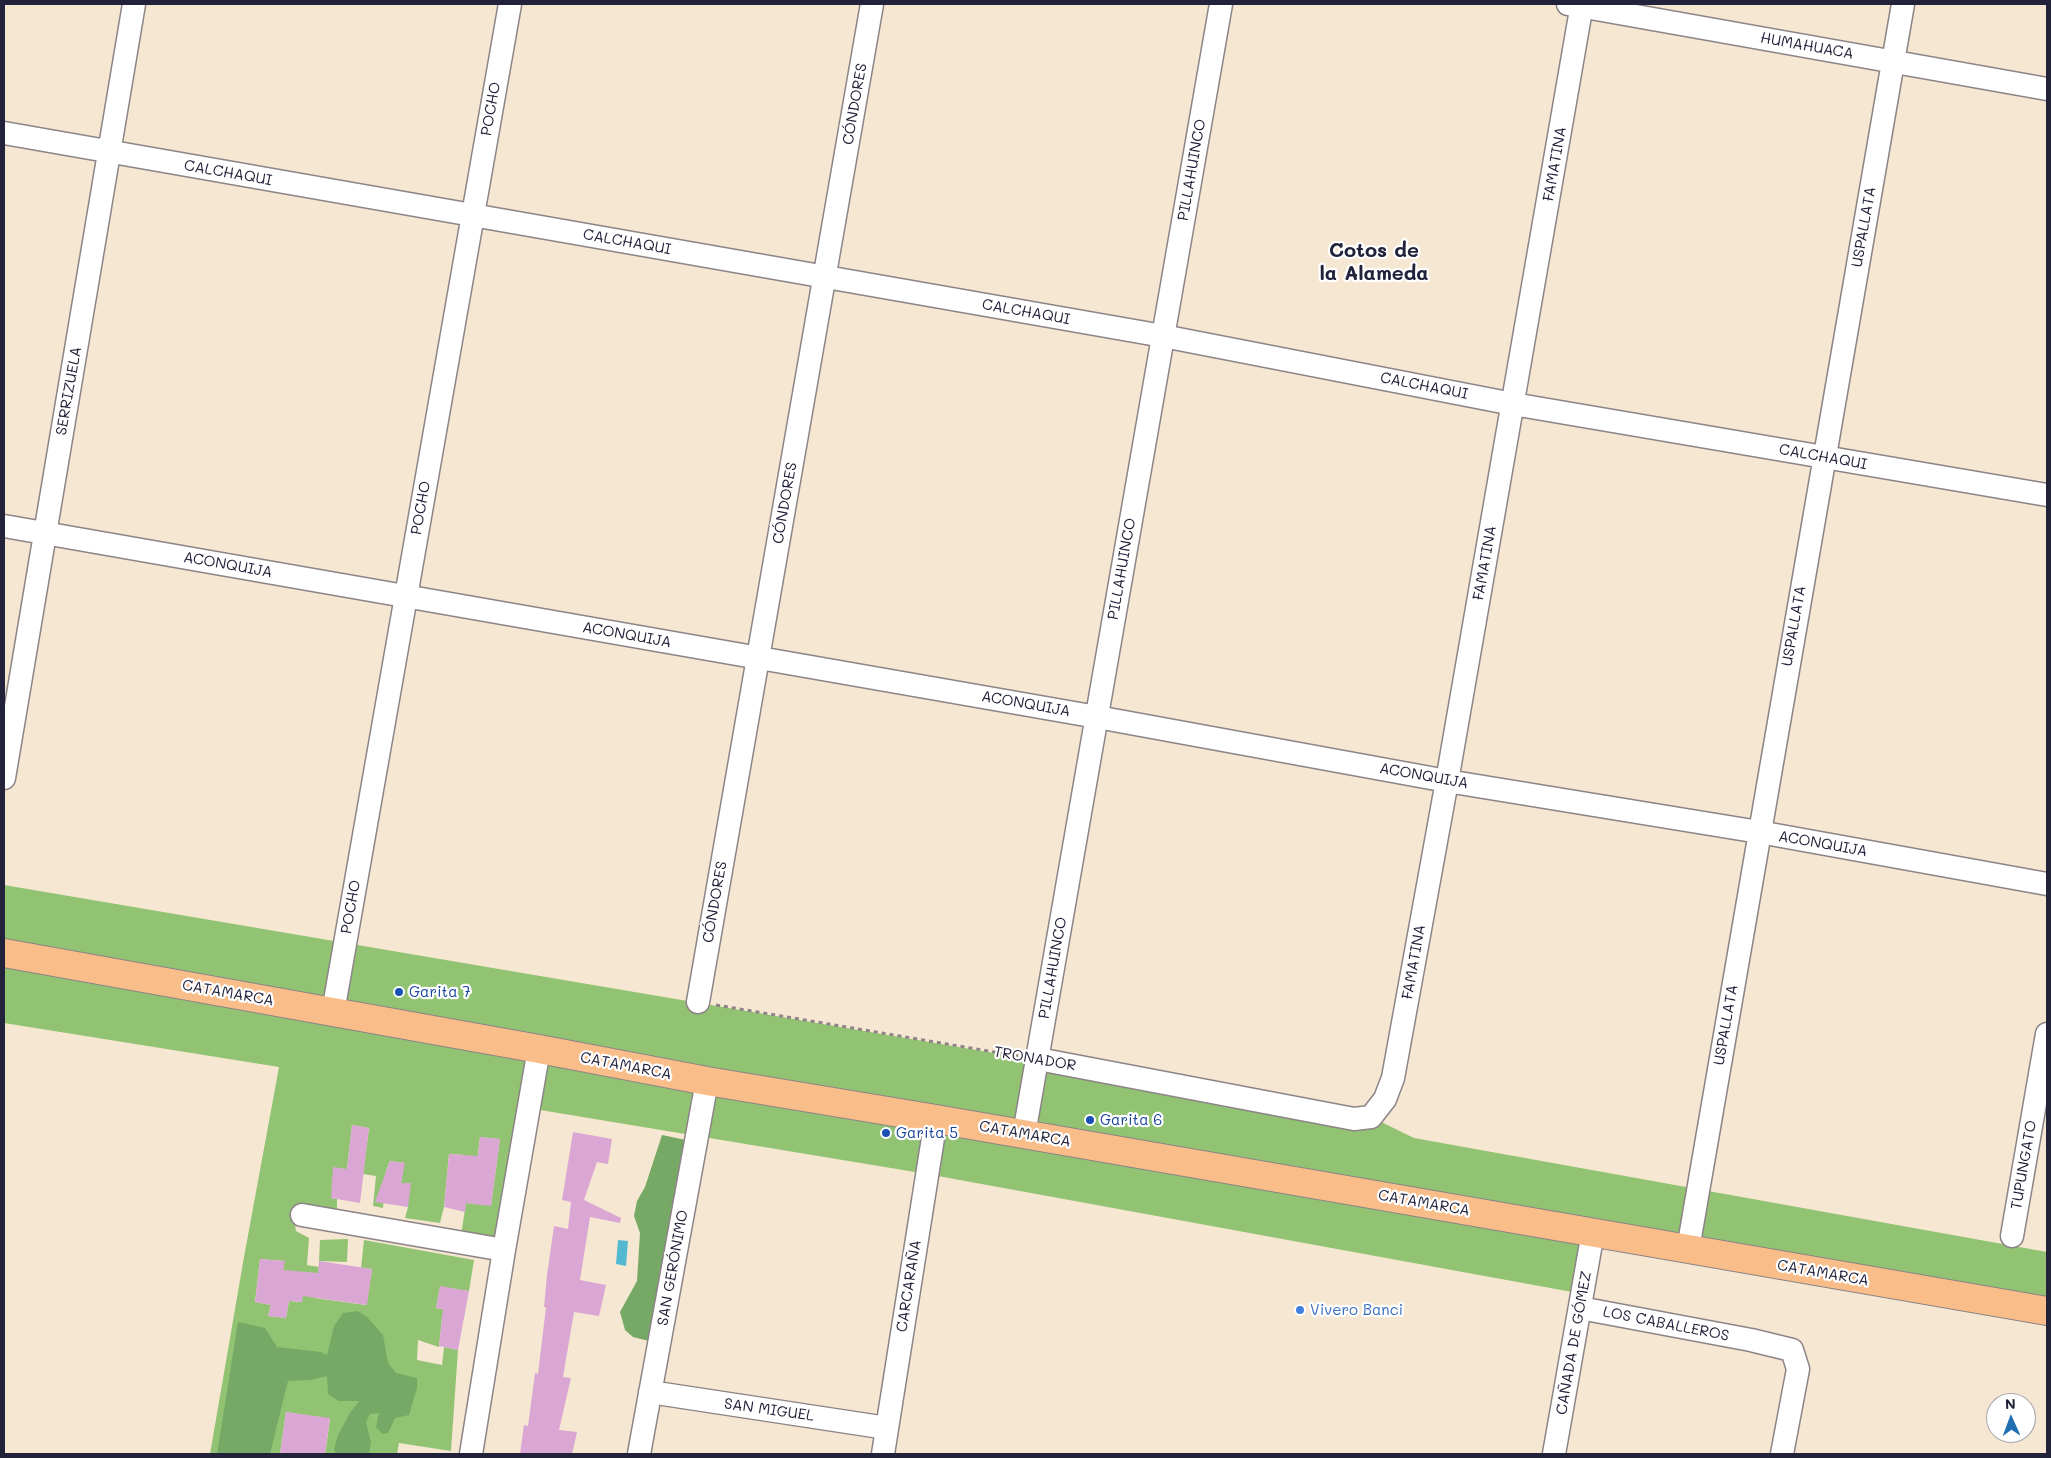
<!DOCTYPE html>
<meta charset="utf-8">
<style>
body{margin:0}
#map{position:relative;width:2051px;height:1458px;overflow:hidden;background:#f6e7d2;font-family:Mali,sans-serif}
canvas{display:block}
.frame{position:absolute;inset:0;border:5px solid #22223b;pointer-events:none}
.north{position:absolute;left:1986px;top:1393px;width:50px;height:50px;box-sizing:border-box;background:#fff;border:1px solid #a7a7b1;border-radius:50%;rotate:358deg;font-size:14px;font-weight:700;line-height:20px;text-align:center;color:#22223b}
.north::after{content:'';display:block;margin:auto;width:18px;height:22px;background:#1f6fb2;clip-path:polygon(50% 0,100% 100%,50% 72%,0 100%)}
</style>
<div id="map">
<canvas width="2051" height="1458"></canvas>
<div class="frame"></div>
<div class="north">N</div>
</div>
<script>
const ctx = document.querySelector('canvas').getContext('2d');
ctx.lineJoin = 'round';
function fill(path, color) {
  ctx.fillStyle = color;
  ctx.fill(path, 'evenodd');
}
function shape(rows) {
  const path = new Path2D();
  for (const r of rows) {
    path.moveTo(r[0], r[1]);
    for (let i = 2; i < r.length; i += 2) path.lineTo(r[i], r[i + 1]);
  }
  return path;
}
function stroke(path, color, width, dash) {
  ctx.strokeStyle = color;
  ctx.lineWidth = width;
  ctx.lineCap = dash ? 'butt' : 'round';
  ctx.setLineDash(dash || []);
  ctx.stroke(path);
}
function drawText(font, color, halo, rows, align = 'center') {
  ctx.font = font + ' Mali,sans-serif';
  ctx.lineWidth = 4.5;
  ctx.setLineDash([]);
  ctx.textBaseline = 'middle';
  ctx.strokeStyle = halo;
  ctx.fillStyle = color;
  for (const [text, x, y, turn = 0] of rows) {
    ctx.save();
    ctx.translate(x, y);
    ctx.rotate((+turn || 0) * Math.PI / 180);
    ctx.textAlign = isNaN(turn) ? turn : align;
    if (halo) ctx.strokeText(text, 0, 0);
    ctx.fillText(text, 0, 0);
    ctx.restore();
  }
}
fill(shape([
 [4,885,1371,1117,1414,1138,2047,1252,2047,1311,1594,1232,1583,1294,927,1174,522,1107,496,1242,461,1235,466,1203,491,1205,500,1139,480,1137,475,1181,465,1155,449,1154,444,1207,440,1223,405,1218,408,1207,401,1183,404,1163,390,1161,386,1171,383,1208,373,1206,376,1176,363,1174,369,1128,352,1125,347,1169,331,1198,337,1199,337,1211,293,1213,296,1231,309,1238,307,1265,319,1267,315,1298,366,1305,372,1269,361,1268,364,1240,474,1260,469,1291,440,1287,436,1308,465,1313,463,1320,442,1318,439,1347,418,1340,417,1360,442,1365,444,1347,458,1350,451,1451,399,1443,397,1454,325,1454,330,1419,286,1412,280,1454,210,1454,244,1257,279,1067,4,1023],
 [260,1259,284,1261,283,1270,302,1302,289,1301,286,1318,268,1316,271,1305,255,1302],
 [348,1239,347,1262,319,1261,320,1240]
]), '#92c373');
fill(shape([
 [662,1135,686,1140,649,1341,633,1337,625,1330,620,1312,637,1281,640,1233,634,1216,637,1201,645,1187],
 [358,1311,367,1317,383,1335,388,1363,396,1373,417,1378,417,1388,409,1415,395,1418,388,1433,382,1434,376,1427,379,1413,370,1414,366,1422,371,1442,369,1454,336,1454,334,1449,338,1435,350,1413,359,1401,339,1401,328,1394,327,1376,311,1380,288,1381,270,1454,217,1454,238,1322,265,1328,277,1347,321,1352,327,1355,334,1326,343,1313]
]), '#75a965');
fill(shape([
 [618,1240,628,1241,626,1266,616,1264]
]), '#53b9d1');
fill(shape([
 [352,1125,369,1128,360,1203,331,1198,333,1167,347,1169],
 [573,1132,612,1139,608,1164,597,1162,584,1200,621,1218,620,1223,590,1217,580,1280,606,1285,599,1316,574,1312,563,1377,571,1378,559,1430,577,1432,572,1454,520,1454,524,1425,528,1426,535,1373,538,1374,546,1307,544,1307,547,1275,554,1226,568,1229,571,1202,562,1200],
 [480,1137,500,1139,491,1206,466,1203,465,1212,444,1207,449,1154,478,1156],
 [390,1161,405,1163,401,1183,411,1183,408,1207,375,1202],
 [260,1259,285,1261,283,1270,318,1273,319,1261,372,1269,367,1305,303,1296,302,1302,289,1301,286,1318,268,1316,271,1305,255,1302],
 [440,1286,469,1291,458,1350,439,1346,443,1309,436,1308],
 [286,1412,330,1418,325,1454,280,1454]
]), '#daa7d4');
const minor = shape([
 [1568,4,2047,89],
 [4,133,1163,336,1513,404,2047,495],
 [4,526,1097,717,1447,781,1759,832,2047,884],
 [4,778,134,4],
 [698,1002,872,4],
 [333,1012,510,4],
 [1038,1059,1354,1119,1371,1117,1385,1099,1393,1078,1447,781,1582,4],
 [1024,1134,1221,4],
 [302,1215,504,1250],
 [2012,1236,2047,1034],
 [1688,1249,1903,4],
 [1580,1308,1751,1340,1792,1350,1798,1369,1782,1454],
 [650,1392,887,1428],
 [471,1454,504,1250,539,1049],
 [639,1454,707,1081],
 [883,1454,936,1119],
 [1554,1454,1593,1232]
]);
const major = shape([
 [4,953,539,1049,707,1081,936,1119,2047,1311]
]);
stroke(minor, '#8c8486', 25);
stroke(major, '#8c8486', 30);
stroke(shape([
 [716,1005,1018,1056]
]), '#8c8486', 3, [4, 4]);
stroke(minor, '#fff', 22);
stroke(major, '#f8bd88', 28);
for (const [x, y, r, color] of [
 [399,992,5,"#1a4fb4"],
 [1090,1120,5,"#1a4fb4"],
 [886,1133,5,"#1a4fb4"],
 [1300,1310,5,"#3f7fe0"]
]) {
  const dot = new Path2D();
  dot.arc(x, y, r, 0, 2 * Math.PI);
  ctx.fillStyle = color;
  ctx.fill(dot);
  stroke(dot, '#fff', 2);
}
drawText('15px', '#22223b', '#fff', [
 ["HUMAHUACA",1807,46,10],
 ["CÓNDORES",855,104,-80],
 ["POCHO",491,109,-80],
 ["FAMATINA",1555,164,-80],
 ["PILLAHUINCO",1192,170,-80],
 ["CALCHAQUI",228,173,10],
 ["USPALLATA",1864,227,-80],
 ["CALCHAQUI",627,242,10],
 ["CALCHAQUI",1026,312,10],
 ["CALCHAQUI",1424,386,11],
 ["SERRIZUELA",69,391,-80],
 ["CALCHAQUI",1823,457,10],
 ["CÓNDORES",785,503,-80],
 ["POCHO",421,508,-80],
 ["FAMATINA",1485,563,-80],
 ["ACONQUIJA",228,565,10],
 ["PILLAHUINCO",1122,569,-80],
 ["USPALLATA",1794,626,-80],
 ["ACONQUIJA",627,635,10],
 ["ACONQUIJA",1026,704,10],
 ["ACONQUIJA",1424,776,10],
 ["ACONQUIJA",1823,844,10],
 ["CÓNDORES",715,902,-80],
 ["POCHO",351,907,-80],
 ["FAMATINA",1414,962,-80],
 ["PILLAHUINCO",1053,968,-80],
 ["CATAMARCA",228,993,10],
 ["USPALLATA",1726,1025,-80],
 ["TRONADOR",1035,1059,10],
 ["CATAMARCA",626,1066,11],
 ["CATAMARCA",1025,1134,10],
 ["TUPUNGATO",2024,1165,-80],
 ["CATAMARCA",1424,1203,10],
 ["SAN GERÓNIMO",673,1268,-80],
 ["CATAMARCA",1823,1273,10],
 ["CARCARAÑA",909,1286,-81],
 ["LOS CABALLEROS",1666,1324,11],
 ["CAÑADA DE GÓMEZ",1574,1343,-80],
 ["SAN MIGUEL",769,1410,8]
]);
drawText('15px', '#164399', '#fff', [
 ["Garita 7",409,992],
 ["Garita 6",1100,1120],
 ["Garita 5",896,1133]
], 'left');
drawText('15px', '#366cbe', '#fff', [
 ["Vivero Banci",1310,1310]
], 'left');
drawText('bold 20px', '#22223b', '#fff', [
 ["Cotos de",1374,251],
 ["la Alameda",1374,274]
]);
</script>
